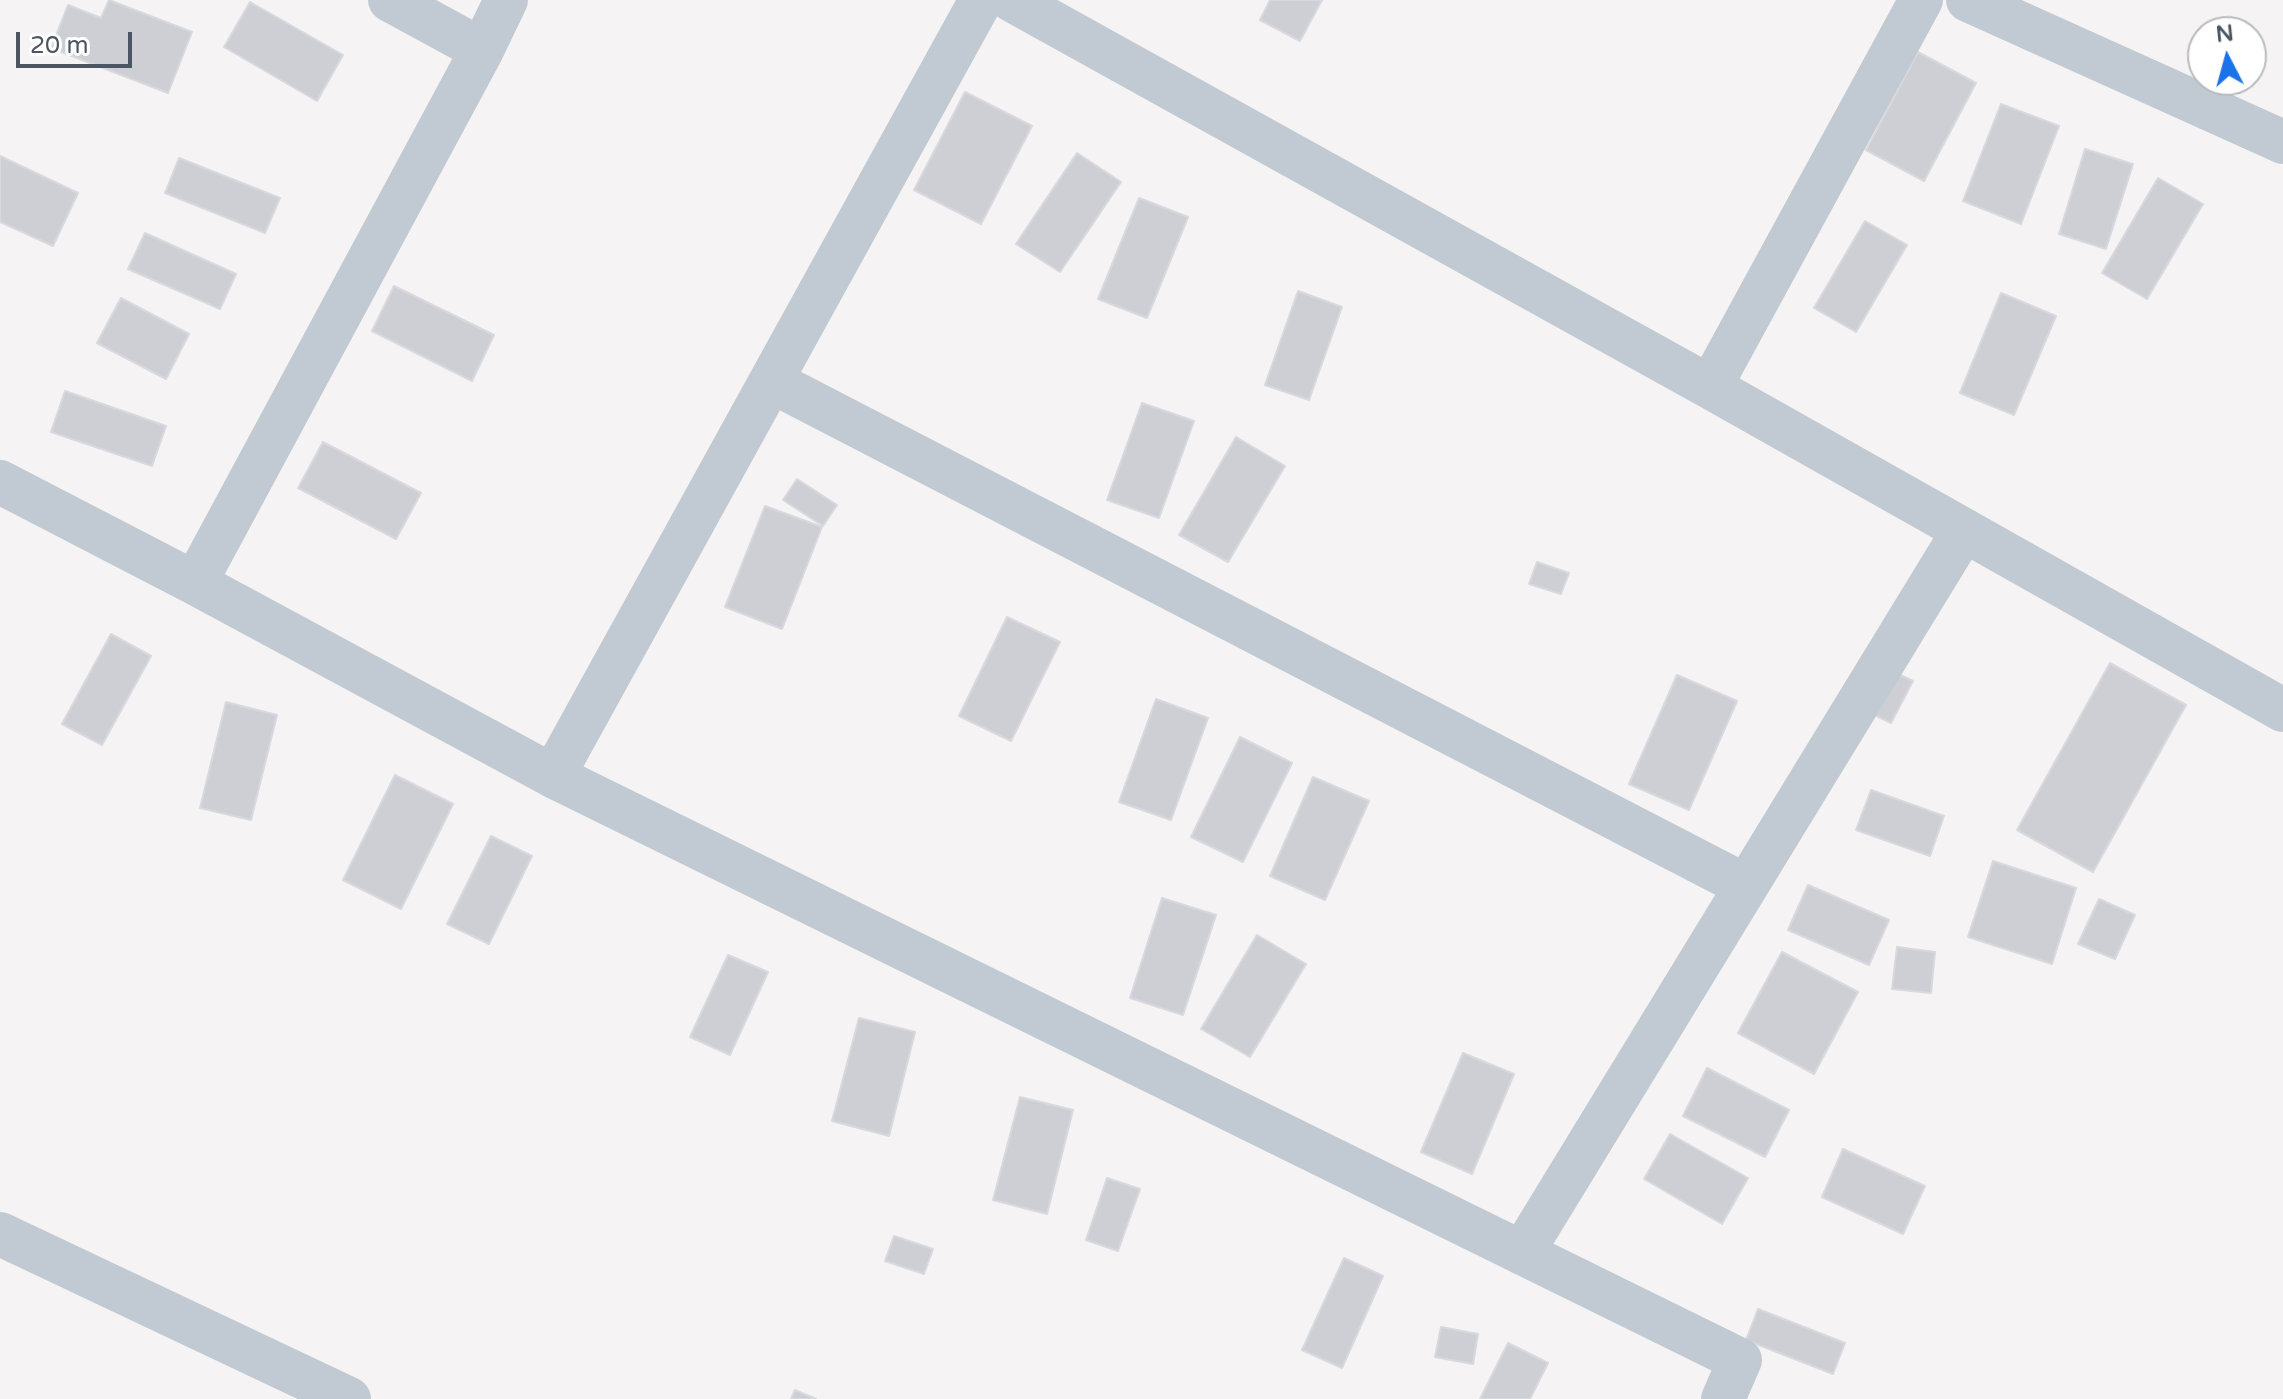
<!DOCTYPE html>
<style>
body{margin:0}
#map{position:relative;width:2283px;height:1399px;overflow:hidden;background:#f5f3f3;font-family:"Varela Round",sans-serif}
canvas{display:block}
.north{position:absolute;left:2187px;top:16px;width:80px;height:80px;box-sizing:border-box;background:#fff;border:2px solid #b7bbc0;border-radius:50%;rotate:354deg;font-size:22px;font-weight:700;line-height:32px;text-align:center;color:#4a5661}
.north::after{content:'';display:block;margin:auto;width:28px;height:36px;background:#1a73e8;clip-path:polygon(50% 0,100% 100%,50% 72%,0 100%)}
.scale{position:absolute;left:16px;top:32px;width:116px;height:36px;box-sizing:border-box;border:4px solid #4a5661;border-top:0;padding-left:10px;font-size:24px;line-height:28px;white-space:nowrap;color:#4a5661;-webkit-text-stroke:6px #fff;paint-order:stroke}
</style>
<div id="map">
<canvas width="2283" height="1399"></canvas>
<div class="north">N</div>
<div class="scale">20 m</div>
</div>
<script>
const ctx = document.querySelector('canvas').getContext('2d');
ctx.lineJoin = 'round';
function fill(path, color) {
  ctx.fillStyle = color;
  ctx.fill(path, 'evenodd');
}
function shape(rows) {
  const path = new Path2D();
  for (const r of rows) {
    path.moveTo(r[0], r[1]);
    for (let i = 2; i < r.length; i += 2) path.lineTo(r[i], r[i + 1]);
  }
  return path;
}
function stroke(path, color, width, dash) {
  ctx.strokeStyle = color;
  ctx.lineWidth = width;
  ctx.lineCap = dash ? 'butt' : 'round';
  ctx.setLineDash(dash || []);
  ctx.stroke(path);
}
const building = shape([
 [109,0,192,32,168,93,51,48,68,5,101,18,109,0],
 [1270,0,1322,0,1300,41,1260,20,1270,0],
 [250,2,343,55,317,101,224,47,250,2],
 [1918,52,1976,83,1924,181,1866,150,1918,52],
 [965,92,1032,126,981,224,914,190,965,92],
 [2001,104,2059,126,2021,224,1963,201,2001,104],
 [2085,149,2133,164,2106,249,2059,234,2085,149],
 [1077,153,1121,182,1060,272,1016,244,1077,153],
 [0,156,78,193,53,246,0,222,0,156],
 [179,158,280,198,265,233,165,193,179,158],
 [2158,178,2203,204,2147,299,2102,273,2158,178],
 [1139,198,1188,217,1147,318,1098,299,1139,198],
 [1865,221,1907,245,1856,332,1814,308,1865,221],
 [145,233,236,274,220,309,128,269,145,233],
 [394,286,494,335,472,381,372,331,394,286],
 [1298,291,1342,307,1309,400,1265,385,1298,291],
 [2001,293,2056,316,2014,415,1960,393,2001,293],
 [121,298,189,334,166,379,97,343,121,298],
 [65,391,166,426,152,466,51,432,65,391],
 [1142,403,1194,421,1159,518,1107,500,1142,403],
 [1236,437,1285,466,1228,562,1179,535,1236,437],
 [323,442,421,493,396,539,298,488,323,442],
 [797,479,837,505,823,526,783,500,797,479],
 [765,506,822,527,782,629,725,607,765,506],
 [1537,562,1569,573,1561,594,1529,584,1537,562],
 [1007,617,1060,642,1011,741,959,716,1007,617],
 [111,634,151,656,102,745,62,724,111,634],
 [2110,663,2186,705,2093,872,2017,830,2110,663],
 [1884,667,1913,681,1891,723,1862,709,1884,667],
 [1677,675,1737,701,1689,810,1629,784,1677,675],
 [1156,699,1208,718,1171,820,1119,802,1156,699],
 [226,702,277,715,251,820,200,808,226,702],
 [1240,737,1292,763,1243,862,1191,837,1240,737],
 [395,775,453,804,401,909,343,880,395,775],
 [1313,777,1369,801,1325,900,1270,876,1313,777],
 [1871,790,1944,816,1930,856,1856,830,1871,790],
 [491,836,532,856,489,944,447,924,491,836],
 [1993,861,2076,888,2052,964,1968,937,1993,861],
 [1808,885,1889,920,1869,965,1788,930,1808,885],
 [1162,898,1216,915,1183,1015,1130,998,1162,898],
 [2099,899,2135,915,2115,959,2078,944,2099,899],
 [1257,935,1306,964,1250,1057,1201,1029,1257,935],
 [1897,947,1935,952,1931,993,1892,989,1897,947],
 [1782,952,1858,992,1814,1074,1738,1033,1782,952],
 [728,955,768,972,730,1055,690,1037,728,955],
 [859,1018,915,1032,889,1136,832,1121,859,1018],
 [1463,1053,1514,1074,1472,1174,1421,1152,1463,1053],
 [1707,1068,1789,1110,1765,1157,1683,1116,1707,1068],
 [1020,1097,1073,1110,1047,1214,993,1200,1020,1097],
 [1670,1134,1748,1178,1722,1224,1644,1179,1670,1134],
 [1843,1149,1925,1186,1903,1234,1822,1197,1843,1149],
 [1107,1178,1140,1189,1118,1251,1086,1240,1107,1178],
 [894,1236,933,1249,924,1274,885,1261,894,1236],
 [1344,1258,1383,1276,1342,1368,1302,1350,1344,1258],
 [1758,1309,1845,1343,1833,1374,1746,1340,1758,1309],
 [1441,1327,1478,1334,1473,1364,1435,1357,1441,1327],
 [1508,1343,1548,1363,1530,1399,1480,1399,1508,1343],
 [795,1390,816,1399,791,1399,795,1390]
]);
fill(building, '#cdcfd5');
stroke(building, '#d7d9de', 2);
stroke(shape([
 [390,0,482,50],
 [1012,0,1710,387,2283,710],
 [1968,0,2283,142],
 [771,381,1746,886],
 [1710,387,1921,0],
 [0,482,195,583,553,776,1740,1360,1723,1399],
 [195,583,482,50,506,0],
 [553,776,981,0],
 [0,1234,349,1399],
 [1522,1253,1964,530]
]), '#c1cad2', 44);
</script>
